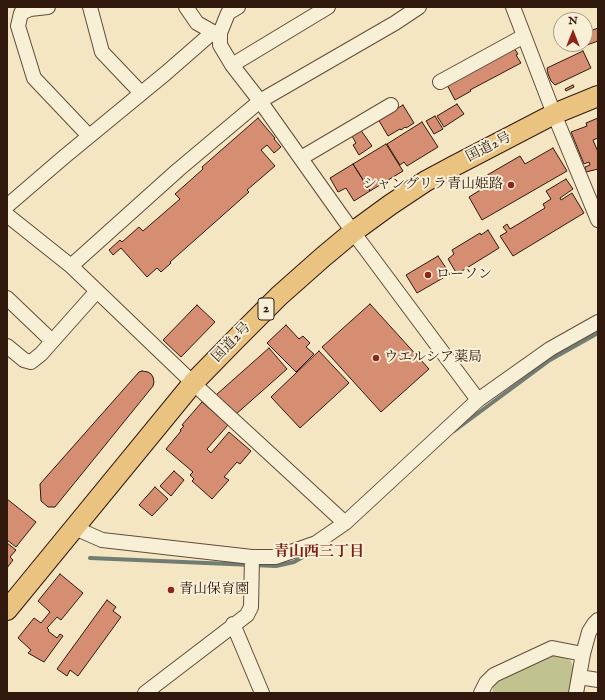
<!DOCTYPE html>
<meta charset="utf-8">
<style>
body{margin:0}
#map{position:relative;width:605px;height:700px;overflow:hidden;background:#f4e6c2;font-family:"IM FELL English",serif}
canvas{display:block}
.frame{position:absolute;inset:0;border:8px solid #31190d;pointer-events:none}
.north{position:absolute;left:553px;top:12px;width:40px;height:40px;box-sizing:border-box;background:#f8efd7;border:1px solid #a89986;border-radius:50%;rotate:0deg;font-size:11px;font-weight:700;line-height:16px;text-align:center;color:#31190d}
.north::after{content:'';display:block;margin:auto;width:14px;height:18px;background:#8f2418;clip-path:polygon(50% 0,100% 100%,50% 72%,0 100%)}
</style>
<div id="map">
<canvas width="605" height="700"></canvas>
<div class="frame"></div>
<div class="north">N</div>
</div>
<script>
const ctx = document.querySelector('canvas').getContext('2d');
ctx.lineJoin = 'round';
function fill(path, color) {
  ctx.fillStyle = color;
  ctx.fill(path, 'evenodd');
}
function shape(rows) {
  const path = new Path2D();
  for (const r of rows) {
    path.moveTo(r[0], r[1]);
    for (let i = 2; i < r.length; i += 2) path.lineTo(r[i], r[i + 1]);
  }
  return path;
}
function stroke(path, color, width, dash) {
  ctx.strokeStyle = color;
  ctx.lineWidth = width;
  ctx.lineCap = dash ? 'butt' : 'round';
  ctx.setLineDash(dash || []);
  ctx.stroke(path);
}
function drawText(font, color, halo, rows, align = 'center') {
  ctx.font = font + ' "IM FELL English","Noto Serif JP",serif';
  ctx.lineWidth = 4;
  ctx.setLineDash([]);
  ctx.textBaseline = 'middle';
  ctx.strokeStyle = halo;
  ctx.fillStyle = color;
  for (const [text, x, y, turn = 0] of rows) {
    ctx.save();
    ctx.translate(x, y);
    ctx.rotate((+turn || 0) * Math.PI / 180);
    ctx.textAlign = isNaN(turn) ? turn : align;
    if (halo) ctx.strokeText(text, 0, 0);
    ctx.fillText(text, 0, 0);
    ctx.restore();
  }
}
fill(shape([
 [552,655,566,658,571,661,573,666,569,693,492,693,494,684,499,679]
]), '#c0c390');
stroke(shape([
 [454,431,550,360,598,333],
 [90,558,276,566,294,562,317,549]
]), '#717d72', 4);
const building = shape([
 [598,28,598,41,587,45,585,40,585,33,598,28],
 [514,48,518,54,516,55,521,63,470,90,471,91,455,100,446,83,514,48],
 [583,51,591,68,555,85,551,81,548,74,547,68,583,51],
 [573,85,574,87,566,91,565,89,573,85],
 [457,104,464,114,444,127,437,116,457,104],
 [403,105,414,123,406,128,405,127,401,130,400,129,388,136,378,119,390,113,403,105],
 [435,116,443,129,434,134,426,121,435,116],
 [258,118,268,130,275,138,274,139,281,147,274,153,267,145,261,150,275,166,247,190,249,192,170,262,171,263,161,272,157,268,147,277,121,248,113,255,109,250,120,240,122,242,139,227,143,231,180,199,175,194,203,169,202,167,258,118],
 [598,118,598,138,593,140,598,152,598,169,586,172,585,167,590,165,589,162,584,164,571,132,587,126,586,123,598,118],
 [422,122,438,147,407,166,404,162,400,165,387,144,422,122],
 [360,129,372,146,359,155,353,145,356,143,352,136,360,129],
 [386,144,403,171,370,191,353,164,386,144],
 [553,148,567,171,482,220,469,197,482,189,477,181,520,156,525,164,553,148],
 [353,164,370,191,354,201,346,188,338,192,330,178,353,164],
 [566,179,573,189,560,198,561,200,572,193,584,213,513,256,500,236,507,232,503,227,507,224,510,229,545,208,543,204,551,199,546,191,566,179],
 [488,230,499,248,457,274,448,259,454,254,452,250,480,233,481,235,488,230],
 [438,256,450,274,417,293,406,275,438,256],
 [370,304,429,369,381,412,322,347,370,304],
 [197,305,215,322,181,357,163,340,197,305],
 [286,325,299,339,303,336,310,343,306,347,314,354,296,372,267,343,286,325],
 [269,348,287,369,235,415,216,395,269,348],
 [319,351,349,383,300,428,271,397,319,351],
 [142,371,148,372,151,374,153,377,154,382,153,386,55,507,48,507,41,501,40,484,139,372,142,371],
 [202,402,228,425,207,449,211,453,229,432,251,451,240,464,237,462,224,477,229,480,212,499,192,481,194,479,190,475,193,472,166,449,181,431,180,430,184,426,182,425,202,402],
 [174,471,184,480,171,496,160,486,174,471],
 [155,487,168,499,152,516,139,505,155,487],
 [7,499,36,522,16,547,7,540,7,499],
 [7,543,16,550,10,557,13,560,7,568,7,543],
 [60,574,83,593,61,620,57,617,47,628,49,630,48,631,57,638,60,634,63,636,44,662,28,653,31,650,18,638,34,618,41,623,50,612,38,601,60,574],
 [107,600,116,607,113,611,121,617,78,676,70,670,67,676,57,669,107,600]
]);
fill(building, '#d68e72');
stroke(building, '#31190d', 1);
const minor = shape([
 [48,7,30,9,21,13,18,26,34,78,89,136],
 [90,7,102,52,141,93],
 [186,7,197,23,213,32,220,33],
 [238,7,228,13,220,33,220,45,232,65,260,101,353,232,478,400],
 [513,7,554,114,598,220],
 [232,65,328,7],
 [440,82,524,36],
 [301,158,391,105],
 [7,206,64,157,166,73,213,32],
 [7,215,71,266,193,383,345,523],
 [71,266,178,170,260,101,395,23,419,7],
 [7,298,52,341],
 [7,346,24,360,31,362,41,354,97,291],
 [75,528,102,540,252,557,276,557,316,543,345,523,478,400,550,349,598,322],
 [233,624,262,693],
 [579,677,598,680],
 [145,693,247,615,251,607,252,557],
 [481,693,486,683,494,675,552,648,583,654],
 [576,693,583,654,589,632,594,624,598,620]
]);
const highway = shape([
 [7,610,193,383,235,340,279,296,323,257,353,232,390,205,426,181,454,166,554,114,598,96]
]);
stroke(minor, '#624c3a', 16);
stroke(highway, '#31190d', 22);
stroke(minor, '#f8efd7', 14);
stroke(highway, '#eac381', 20);
for (const [x, y, r, color] of [
 [511,185,4,"#8f2418"],
 [428,275,4,"#8f2418"],
 [376,358,4,"#8f2418"],
 [171,590,4,"#8f2418"]
]) {
  const dot = new Path2D();
  dot.arc(x, y, r, 0, 2 * Math.PI);
  ctx.fillStyle = color;
  ctx.fill(dot);
  stroke(dot, '#f8efd7', 1.5);
}
for (const [x, y, w] of [
 [266,309,16]
]) {
  const box = new Path2D();
  box.roundRect(x - w / 2, y - 11, w, 22, 3);
  ctx.fillStyle = '#f8efd7';
  ctx.fill(box);
  stroke(box, '#31190d', 1);
}
drawText('bold 13px', '#31190d', null, [
 ["2",266,309]
]);
drawText('14px', '#31190d', '#f8efd7', [
 ["国道2号",489,148,-27],
 ["国道2号",232,343,-46]
]);
drawText('14px', '#31190d', '#f8efd7', [
 ["シャングリラ青山姫路",503,185,"right"],
 ["ローソン",436,275],
 ["ウエルシア薬局",384,358],
 ["青山保育園",179,590]
], 'left');
drawText('bold 15px', '#7a1f14', '#f8efd7', [
 ["青山西三丁目",319,553]
]);
</script>
